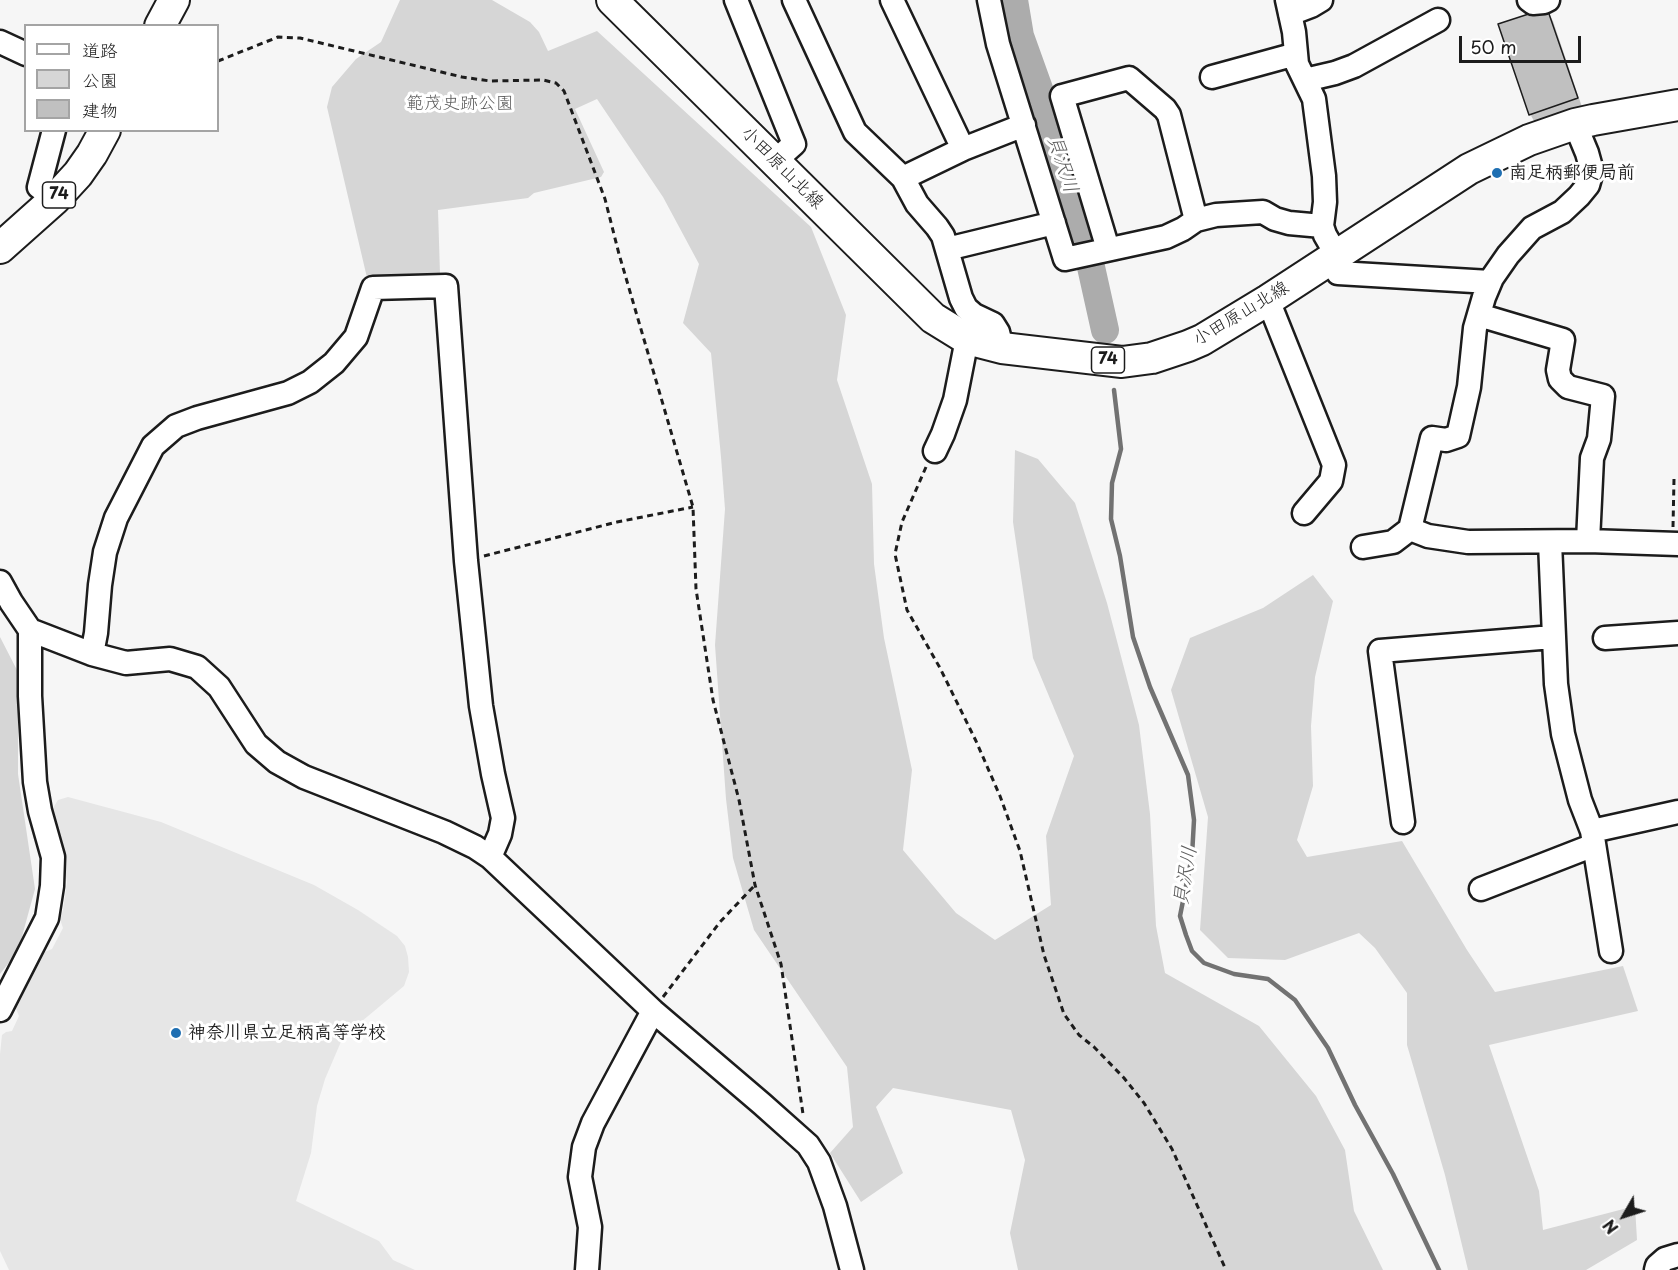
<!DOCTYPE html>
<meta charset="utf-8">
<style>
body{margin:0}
#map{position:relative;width:1678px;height:1270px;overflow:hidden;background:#f6f6f6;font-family:"Playpen Sans","Klee One",sans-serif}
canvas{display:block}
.legend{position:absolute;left:24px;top:24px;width:195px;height:108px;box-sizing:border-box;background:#fff;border:2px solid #a4a4a4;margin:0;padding:8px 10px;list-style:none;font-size:18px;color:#1c1c1c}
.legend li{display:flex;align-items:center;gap:12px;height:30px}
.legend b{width:30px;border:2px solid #a4a4a4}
.north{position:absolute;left:1594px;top:1186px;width:60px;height:60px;-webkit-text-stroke:4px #fff;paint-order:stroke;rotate:231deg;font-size:16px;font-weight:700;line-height:24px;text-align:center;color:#1c1c1c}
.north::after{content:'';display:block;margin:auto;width:21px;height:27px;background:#1c1c1c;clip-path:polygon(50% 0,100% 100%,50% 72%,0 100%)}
.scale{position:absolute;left:1459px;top:36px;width:122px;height:27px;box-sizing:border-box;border:3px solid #1c1c1c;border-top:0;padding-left:8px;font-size:18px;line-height:21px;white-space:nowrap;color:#1c1c1c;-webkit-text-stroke:4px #fff;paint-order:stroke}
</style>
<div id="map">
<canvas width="1678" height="1270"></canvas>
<ul class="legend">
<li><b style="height:8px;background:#fff"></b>道路</li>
<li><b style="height:16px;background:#d6d6d6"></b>公園</li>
<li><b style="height:16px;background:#c0c0c0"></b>建物</li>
</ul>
<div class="north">N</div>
<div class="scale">50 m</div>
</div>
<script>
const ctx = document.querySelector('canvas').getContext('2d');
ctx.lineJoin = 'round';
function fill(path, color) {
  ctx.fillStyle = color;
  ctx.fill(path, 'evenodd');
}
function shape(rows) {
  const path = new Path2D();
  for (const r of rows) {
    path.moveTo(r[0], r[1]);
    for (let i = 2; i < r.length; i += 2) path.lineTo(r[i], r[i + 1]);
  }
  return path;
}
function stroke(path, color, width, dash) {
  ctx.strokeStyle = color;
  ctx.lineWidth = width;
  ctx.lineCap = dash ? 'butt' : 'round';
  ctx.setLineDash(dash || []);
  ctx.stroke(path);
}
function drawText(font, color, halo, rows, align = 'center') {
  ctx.font = font + ' "Playpen Sans","Klee One",sans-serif';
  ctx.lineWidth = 6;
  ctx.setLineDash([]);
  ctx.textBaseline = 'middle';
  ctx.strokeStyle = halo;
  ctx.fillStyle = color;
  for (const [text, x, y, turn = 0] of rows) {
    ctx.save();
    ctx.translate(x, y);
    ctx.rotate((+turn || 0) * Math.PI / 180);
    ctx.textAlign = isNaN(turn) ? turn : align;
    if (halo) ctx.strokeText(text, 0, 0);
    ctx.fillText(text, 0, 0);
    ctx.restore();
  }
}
fill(shape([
 [68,797,161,822,314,885,358,910,397,936,405,946,408,957,409,972,404,986,343,1037,325,1079,317,1106,311,1153,296,1201,379,1241,393,1260,415,1270,9,1270,0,1251,0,1054,2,1035,6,1032,12,1031,19,1016,15,1006,37,959,42,953,52,949,63,928,60,919,63,910,67,882,59,838,50,813,58,800]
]), '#e6e6e6');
fill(shape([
 [400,0,492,0,530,22,539,32,548,51,597,31,811,227,846,315,837,380,872,484,874,564,884,638,912,770,903,850,956,913,995,940,1051,905,1046,836,1074,756,1033,658,1013,522,1015,450,1038,459,1075,503,1107,603,1139,725,1150,814,1156,926,1165,973,1259,1026,1316,1096,1345,1150,1354,1211,1383,1270,1018,1270,1010,1233,1025,1160,1011,1110,893,1088,876,1107,903,1173,861,1202,830,1153,853,1127,847,1067,754,930,733,858,726,799,715,645,725,509,721,457,711,353,683,323,699,264,663,197,597,99,575,109,604,172,601,177,534,193,528,198,438,210,440,274,434,280,368,282,327,107,332,87,356,59,381,42],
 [1313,575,1333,601,1315,677,1311,726,1313,786,1297,840,1307,857,1402,841,1467,950,1495,992,1623,966,1638,1011,1489,1045,1539,1191,1543,1230,1635,1206,1637,1240,1586,1270,1468,1270,1445,1175,1407,1045,1407,993,1375,948,1359,933,1285,960,1228,958,1200,930,1208,817,1171,690,1190,638,1263,608],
 [0,637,18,672,18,774,35,889,18,951,0,974]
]), '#d6d6d6');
fill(shape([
 [1547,10,1553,21,1583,110,1537,126,1530,114]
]), '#0003');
stroke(shape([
 [1114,390,1121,449,1112,483,1111,519,1120,556,1133,637,1150,687,1188,775,1194,820,1192,856,1180,916,1186,935,1192,951,1204,963,1234,974,1268,979,1295,1000,1328,1048,1355,1105,1393,1174,1439,1270]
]), '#727272', 4.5);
stroke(shape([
 [1014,0,1020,36,1039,89,1081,222,1105,330]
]), '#acacac', 28);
const building = shape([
 [1547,8,1578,98,1529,115,1498,24,1547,8]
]);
fill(building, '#c0c0c0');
stroke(building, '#1c1c1c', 1.5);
const minor = shape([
 [736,0,794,144,775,161],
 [794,0,855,132,903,178,917,204,937,227,943,236,961,298,966,308,974,315,993,324,998,332,1002,348],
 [892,0,963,149],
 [989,0,998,44,1065,259,1166,237,1183,229,1196,220,1216,215,1263,212,1275,219,1289,223,1322,226],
 [1287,0,1294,32,1297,64,1314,99,1324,176,1325,202,1322,226,1325,235,1336,254],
 [1529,0,1533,3,1544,2,1548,0],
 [1290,14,1311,6,1321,0],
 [0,42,26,54],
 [1212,77,1296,54],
 [1305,80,1335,73,1354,66,1438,20],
 [54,130,39,187,55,199],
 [903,178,963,149,1024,125],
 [947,249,1054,223],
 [1108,249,1062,96,1129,78,1165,109,1169,115,1196,220],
 [1330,259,1338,273,1490,282],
 [1268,300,1334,465,1331,481,1304,513],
 [1479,315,1563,340,1558,370,1560,379,1568,387,1603,396,1599,439,1592,458,1588,541],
 [935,451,943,434,955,400,967,339],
 [1410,529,1428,536,1468,542,1588,541,1678,544],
 [1550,542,1556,684,1563,734,1580,800,1592,831],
 [1363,547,1393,542,1410,529,1432,438,1446,440,1458,436,1469,387,1475,328,1484,297,1492,278,1508,255,1532,228,1562,212,1579,196,1588,185,1592,171,1587,153,1575,124],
 [0,582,11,602,30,630,92,654,126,663,170,659,197,667,219,687,256,744,277,762,304,777,444,832,475,847,490,857,653,1011,762,1104,808,1145,819,1162,835,1206,852,1270],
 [1605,638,1678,633],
 [92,654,96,633,100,585,105,552,116,518,153,446,176,426,197,418,288,393,310,382,334,363,356,337,373,288,446,286,466,561,481,706,493,774,503,818,500,834,490,857],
 [1403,822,1380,651,1553,637],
 [1481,889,1594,845],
 [1611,951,1592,831,1678,812],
 [0,1010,47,918,52,886,53,857,40,811,35,782,30,696,30,630],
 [587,1270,590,1227,580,1177,584,1147,593,1123,653,1011],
 [1656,1270,1657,1266,1665,1259,1678,1255]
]);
const major = shape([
 [612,0,933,318,967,339,1002,348,1122,362,1152,358,1188,346,1202,340,1268,300,1469,169,1529,140,1575,124,1593,120,1678,105],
 [160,26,174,0],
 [0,248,55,199,78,174,92,154,105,130]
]);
stroke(minor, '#1c1c1c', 27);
stroke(major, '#1c1c1c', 34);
stroke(shape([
 [218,61,278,37,300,38,462,77,490,81,543,80,556,83,564,91,605,199,619,254,693,507,696,589,713,700,739,800,755,885,781,964,803,1114],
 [926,467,902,522,895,554,907,610,940,668,976,741,1000,796,1020,851,1044,955,1064,1014,1079,1035,1094,1047,1124,1078,1144,1103,1172,1149,1226,1270],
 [1673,527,1674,479],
 [484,556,617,522,693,507],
 [663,997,720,922,755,885]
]), '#1c1c1c', 3, [6, 4.5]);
stroke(minor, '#fff', 22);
stroke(major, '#fff', 30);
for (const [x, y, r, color] of [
 [1497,173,6,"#1f6fb2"],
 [176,1033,6,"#1f6fb2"]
]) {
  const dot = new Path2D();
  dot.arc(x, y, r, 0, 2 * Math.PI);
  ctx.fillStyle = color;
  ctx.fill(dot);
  stroke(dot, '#fff', 2);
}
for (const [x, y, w] of [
 [59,195,33],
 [1108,360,33]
]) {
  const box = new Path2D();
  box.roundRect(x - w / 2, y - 13, w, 26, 4.5);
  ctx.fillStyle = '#fff';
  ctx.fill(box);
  stroke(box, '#1c1c1c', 1.5);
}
drawText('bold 16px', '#1c1c1c', null, [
 ["74",59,195],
 ["74",1108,360]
]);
drawText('18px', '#5d5d5d', '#fff', [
 ["範茂史跡公園",460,104]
]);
drawText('18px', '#1c1c1c', '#fff', [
 ["小田原山北線",782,168,45],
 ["小田原山北線",1241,314,-31]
]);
drawText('bold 18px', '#1c1c1c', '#fff', [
 ["南足柄郵便局前",1509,173],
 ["神奈川県立足柄高等学校",188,1033]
], 'left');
drawText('italic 20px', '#5d5d5d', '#fff', [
 ["貝沢川",1062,164,72],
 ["貝沢川",1186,876,-81]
]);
</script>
